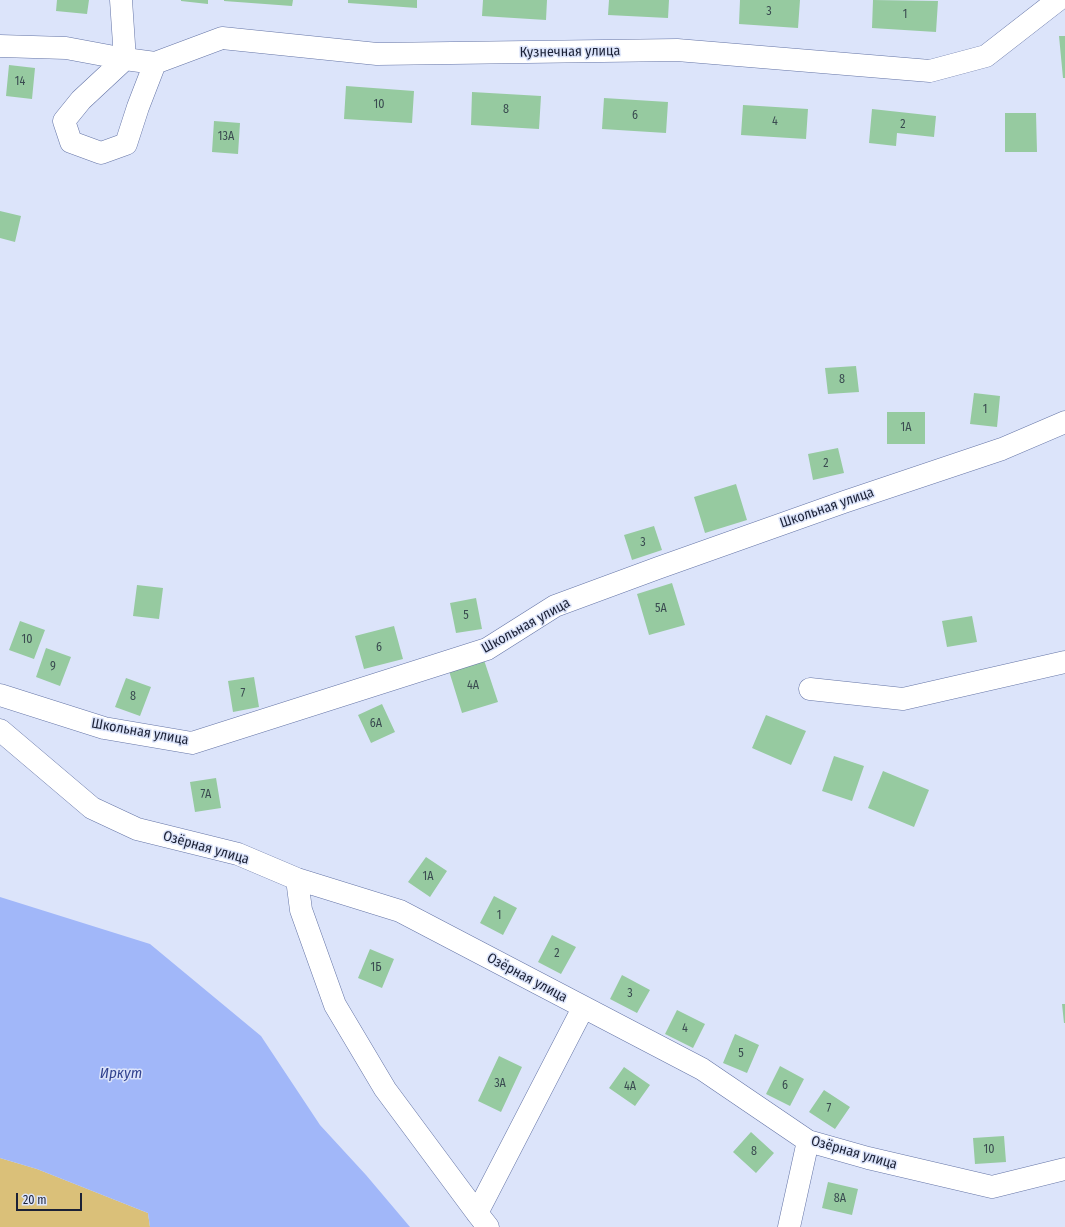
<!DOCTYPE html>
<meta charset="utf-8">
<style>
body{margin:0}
#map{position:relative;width:1065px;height:1227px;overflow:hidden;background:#dce4fa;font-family:"Fira Sans Condensed",sans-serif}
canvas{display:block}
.scale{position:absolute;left:16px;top:1193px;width:66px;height:18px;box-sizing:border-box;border:2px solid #1b2136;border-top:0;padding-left:5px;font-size:12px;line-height:14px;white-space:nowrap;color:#1b2136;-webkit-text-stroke:3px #dce4fa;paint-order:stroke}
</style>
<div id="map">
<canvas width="1065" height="1227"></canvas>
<div class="scale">20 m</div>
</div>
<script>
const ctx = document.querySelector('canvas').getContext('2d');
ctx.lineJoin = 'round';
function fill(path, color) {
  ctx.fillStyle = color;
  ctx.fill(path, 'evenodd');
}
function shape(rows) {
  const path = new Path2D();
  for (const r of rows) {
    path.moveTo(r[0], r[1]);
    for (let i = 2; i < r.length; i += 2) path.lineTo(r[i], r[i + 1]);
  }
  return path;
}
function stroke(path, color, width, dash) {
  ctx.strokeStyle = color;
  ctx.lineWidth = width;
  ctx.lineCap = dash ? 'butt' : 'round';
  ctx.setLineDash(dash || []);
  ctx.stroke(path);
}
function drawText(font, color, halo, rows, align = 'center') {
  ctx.font = font + ' "Fira Sans Condensed",sans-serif';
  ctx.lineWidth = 3;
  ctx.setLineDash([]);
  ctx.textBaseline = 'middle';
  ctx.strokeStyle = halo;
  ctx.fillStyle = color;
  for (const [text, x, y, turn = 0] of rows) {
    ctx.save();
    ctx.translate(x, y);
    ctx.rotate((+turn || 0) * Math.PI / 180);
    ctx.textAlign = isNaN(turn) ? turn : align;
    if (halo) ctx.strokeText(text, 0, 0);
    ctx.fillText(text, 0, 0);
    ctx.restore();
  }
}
fill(shape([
 [0,1158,37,1169,148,1213,150,1227,0,1227]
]), '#dac079');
fill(shape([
 [0,897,150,944,261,1036,320,1125,366,1175,410,1227,150,1227,148,1213,37,1169,0,1158]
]), '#a1b7f9');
fill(shape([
 [57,0,89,0,87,14,56,11],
 [181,0,208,0,208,4,181,1],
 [224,0,293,0,292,6,224,1],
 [348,0,417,0,417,8,348,3],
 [483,0,547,0,546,20,482,16],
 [609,0,669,0,668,18,608,15],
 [740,0,800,0,798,28,739,24],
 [873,0,938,1,936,32,872,28],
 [1059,36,1065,36,1065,78,1063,78],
 [9,65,35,68,32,99,6,96],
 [346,86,414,91,412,123,344,119],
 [472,92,541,96,539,129,471,125],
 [604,98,668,102,666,133,602,129],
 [743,105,808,109,806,139,741,135],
 [872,109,936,116,934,137,897,133,896,146,869,143],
 [1005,113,1036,113,1037,152,1005,152],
 [214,121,240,123,238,154,212,152],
 [0,211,21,216,15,242,0,238],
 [856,366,859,392,828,394,825,368],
 [974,393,1000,396,997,427,970,424],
 [887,412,925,412,925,444,887,444],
 [838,448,844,473,813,480,808,454],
 [736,484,747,520,705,533,694,497],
 [654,526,662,550,632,560,624,535],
 [672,583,685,625,649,635,637,594],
 [137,585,163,588,159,619,133,616],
 [476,598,482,629,456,633,450,603],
 [972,616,977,642,947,647,942,621],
 [20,621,45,630,34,659,9,650],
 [394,626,403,659,364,669,355,636],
 [46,648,71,657,60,686,36,677],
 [484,660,498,702,462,713,449,671],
 [254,677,259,707,233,712,228,681],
 [126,678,151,687,140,716,115,707],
 [382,704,395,732,371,743,358,715],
 [766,715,806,731,791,765,752,748],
 [834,756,864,766,852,801,822,791],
 [883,771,929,790,914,827,868,808],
 [216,778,221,808,195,812,190,782],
 [426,857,447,871,430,897,408,882],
 [494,896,517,908,503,935,480,923],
 [552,935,576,947,561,974,538,962],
 [370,949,394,959,382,988,358,978],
 [622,975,650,990,637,1013,610,999],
 [1062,1004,1065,1004,1065,1023,1064,1023],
 [677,1010,705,1024,693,1048,665,1034],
 [735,1034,759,1045,747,1073,723,1063],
 [499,1056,522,1067,501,1112,478,1101],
 [780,1066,804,1079,790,1106,766,1094],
 [624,1067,650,1085,635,1106,609,1088],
 [824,1090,850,1107,835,1129,809,1112],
 [751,1132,774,1153,756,1173,733,1152],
 [1004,1136,1006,1162,975,1164,973,1138],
 [828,1182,858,1189,852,1215,822,1208]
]), '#96caa0');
const minor = shape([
 [121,0,125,59,155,63,222,38,377,54,677,50,930,71,986,56,1058,0],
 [0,46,66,48,125,59],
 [125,59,81,100,64,121,71,142,101,153,126,144,138,107,155,63],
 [810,689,903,699,1065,662],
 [0,695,104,728,192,743,487,649,555,606,658,568,844,502,1002,449,1065,422],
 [0,730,92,808,137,829,238,854,297,879,400,911,702,1069,808,1141,868,1158,992,1187,1065,1169],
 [297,879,301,910,335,1005,385,1089,477,1213,488,1227],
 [477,1213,583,1008],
 [789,1227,808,1141]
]);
stroke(minor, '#6474a6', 23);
stroke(minor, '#fff', 22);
drawText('12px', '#3a4b50', null, [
 ["3",769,12],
 ["1",905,15],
 ["14",20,82],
 ["10",379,105],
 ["8",506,110],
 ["6",635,116],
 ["4",775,122],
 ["2",903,125],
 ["13А",226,137],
 ["8",842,380],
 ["1",985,410],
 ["1А",906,428],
 ["2",826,464],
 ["3",643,543],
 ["5А",661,609],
 ["5",466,616],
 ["10",27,640],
 ["6",379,648],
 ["9",53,667],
 ["4А",473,686],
 ["7",243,694],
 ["8",133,697],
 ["6А",376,724],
 ["7А",206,795],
 ["1А",428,877],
 ["1",499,916],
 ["2",557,954],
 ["1Б",376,968],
 ["3",630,994],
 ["4",685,1029],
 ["5",741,1054],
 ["3А",500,1084],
 ["6",785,1086],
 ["4А",630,1087],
 ["7",829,1109],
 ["10",989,1150],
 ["8",754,1152],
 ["8А",840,1199]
]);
drawText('14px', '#1b2136', '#dce4fa', [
 ["Кузнечная улица",570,52,-1],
 ["Школьная улица",827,508,-19],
 ["Школьная улица",526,626,-29],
 ["Школьная улица",140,732,10],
 ["Озёрная улица",206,848,16],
 ["Озёрная улица",527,978,28],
 ["Озёрная улица",854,1153,16]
]);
drawText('italic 15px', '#324390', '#dce4fa', [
 ["Иркут",121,1074]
]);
</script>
